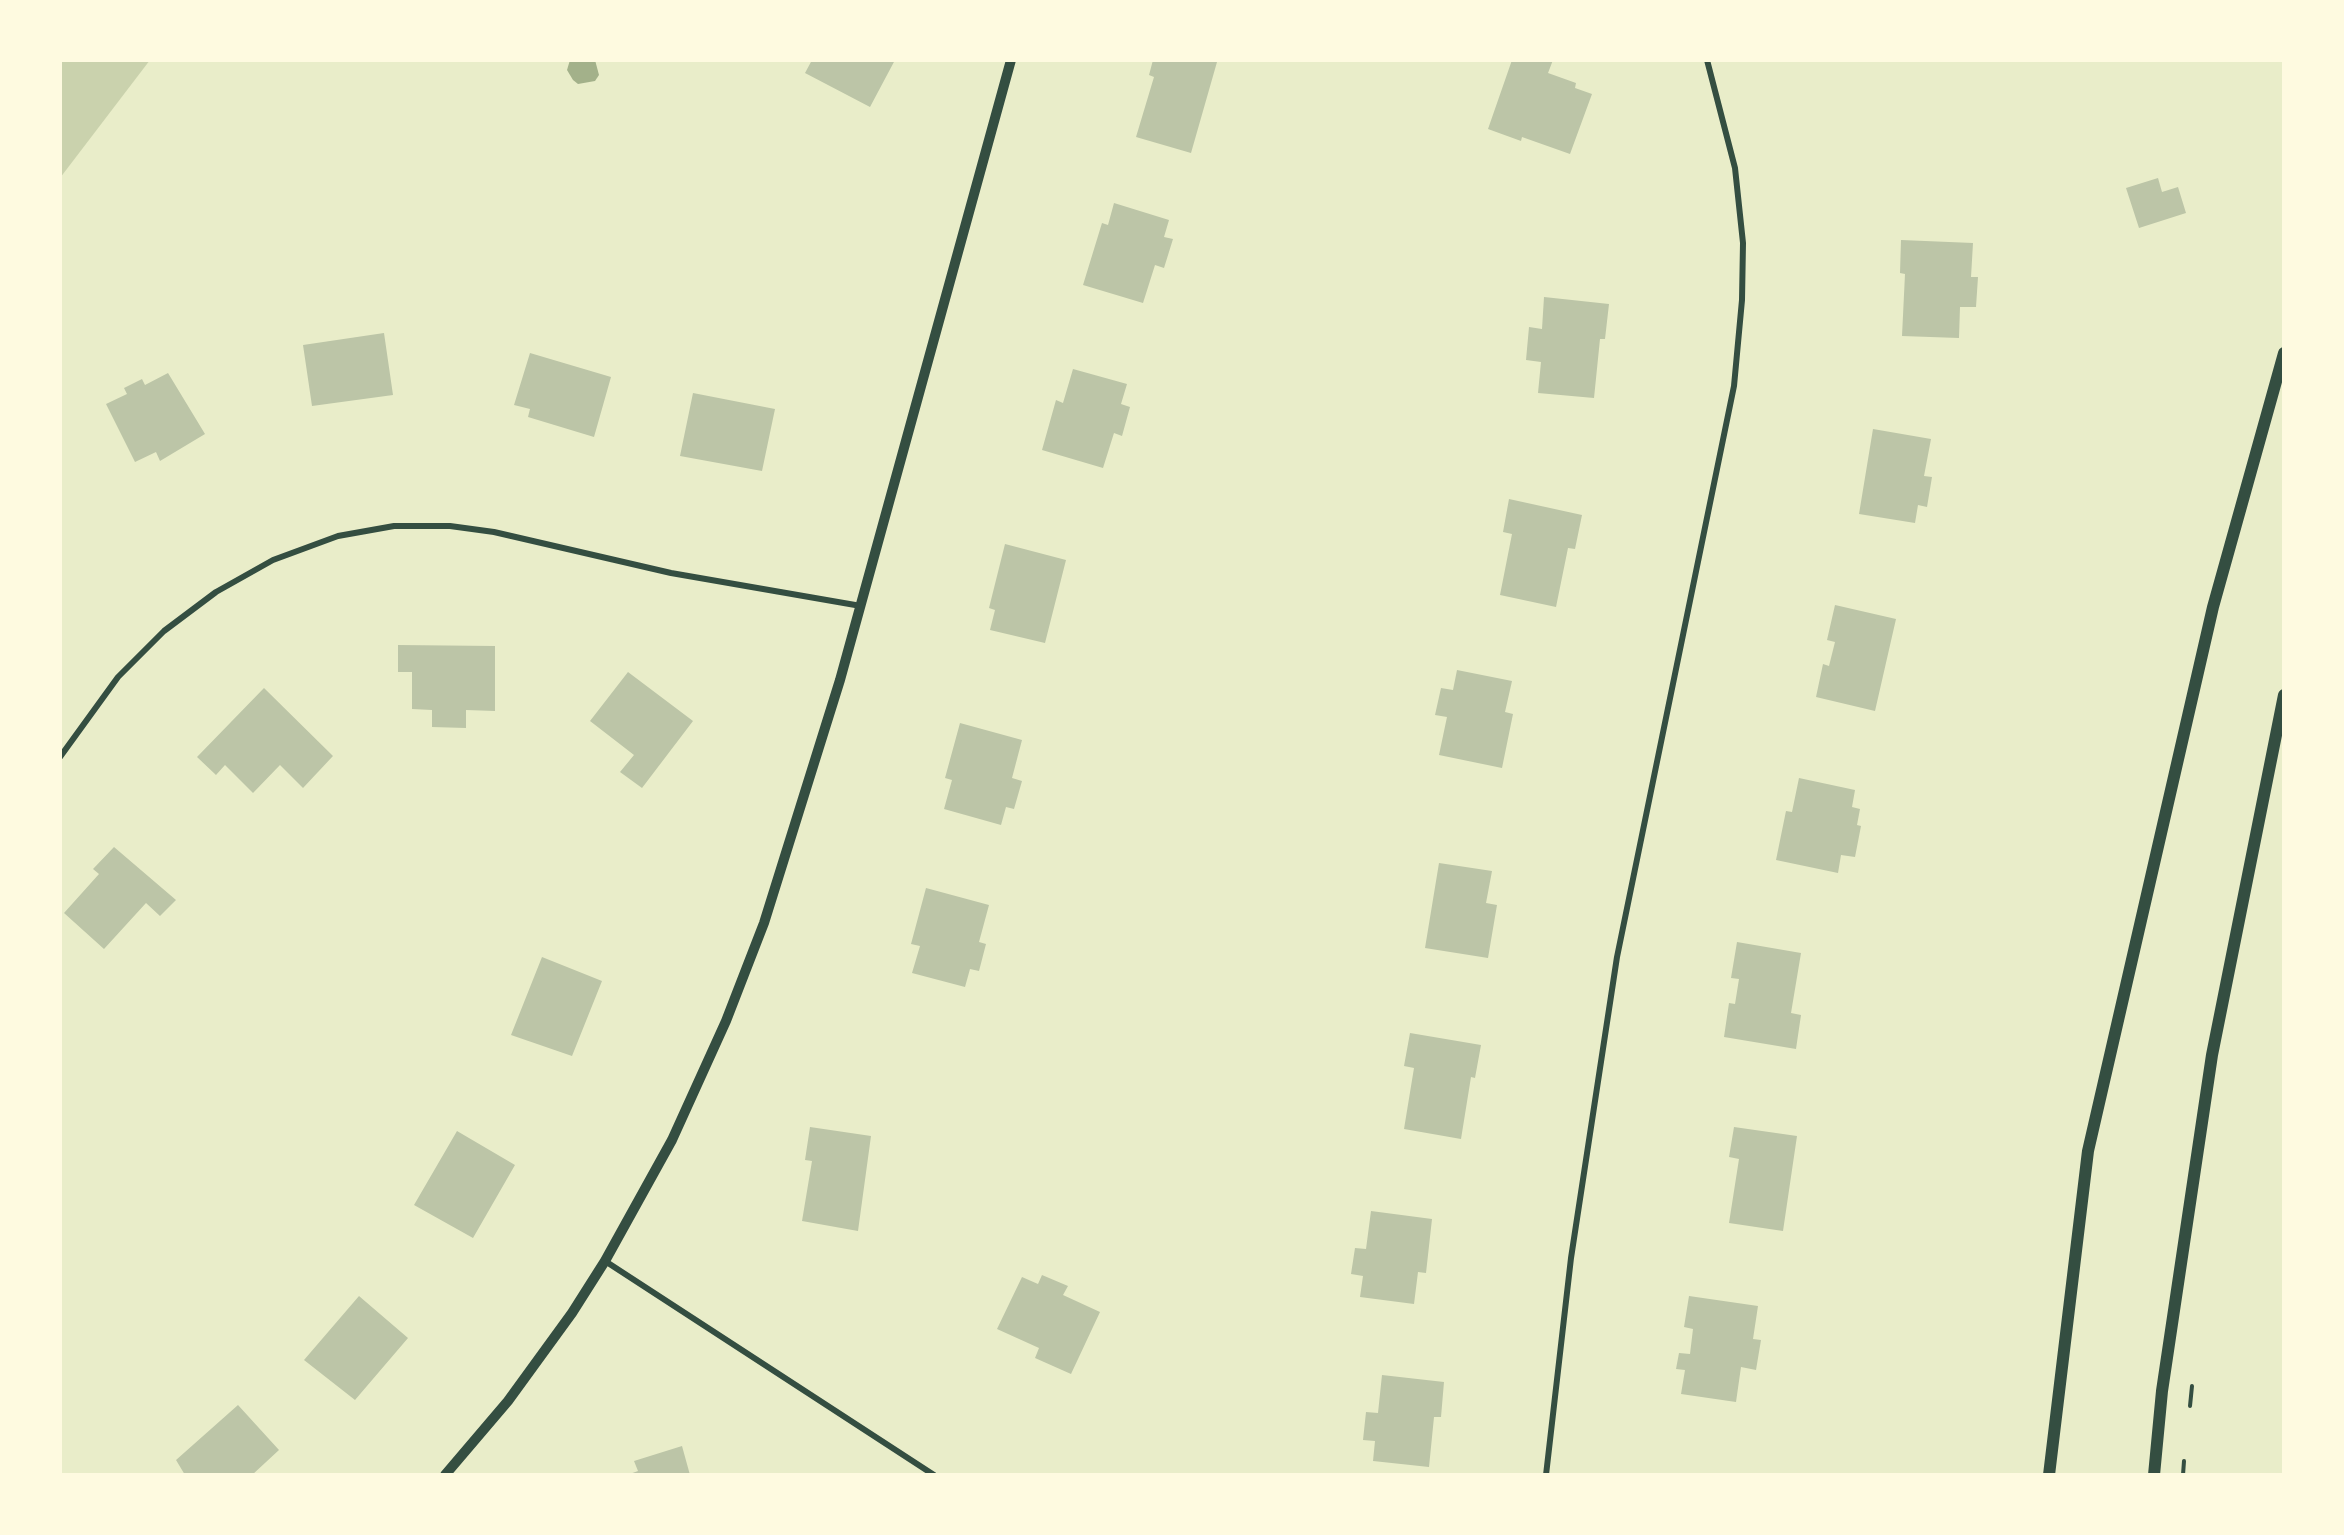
<!DOCTYPE html>
<style>
body{margin:0}
#map{position:relative;width:2344px;height:1535px;overflow:hidden;background:#e9edc9;font-family:Manrope,sans-serif}
canvas{display:block}
.frame{position:absolute;inset:0;border:62px solid #fefae0;pointer-events:none}
</style>
<div id="map">
<canvas width="2344" height="1535"></canvas>
<div class="frame"></div>
</div>
<script>
const ctx = document.querySelector('canvas').getContext('2d');
ctx.lineJoin = 'round';
function fill(path, color) {
  ctx.fillStyle = color;
  ctx.fill(path, 'evenodd');
}
function shape(rows) {
  const path = new Path2D();
  for (const r of rows) {
    path.moveTo(r[0], r[1]);
    for (let i = 2; i < r.length; i += 2) path.lineTo(r[i], r[i + 1]);
  }
  return path;
}
function stroke(path, color, width, dash) {
  ctx.strokeStyle = color;
  ctx.lineWidth = width;
  ctx.lineCap = dash ? 'butt' : 'round';
  ctx.setLineDash(dash || []);
  ctx.stroke(path);
}
fill(shape([
 [60,60,150,60,60,178]
]), '#cad2ad');
fill(shape([
 [570,60,595,60,599,75,595,81,578,84,573,80,567,70]
]), '#a3b18a');
fill(shape([
 [812,60,895,60,870,107,805,73],
 [1153,60,1211,60,1217,62,1191,153,1136,137,1154,77,1149,75],
 [1512,60,1553,60,1548,73,1576,83,1575,88,1592,94,1570,154,1522,137,1521,141,1488,129],
 [2158,178,2162,192,2178,187,2186,213,2139,228,2126,188],
 [1114,203,1169,220,1164,237,1173,239,1164,268,1155,265,1143,303,1083,285,1102,223,1108,225],
 [1901,240,1973,243,1971,277,1978,277,1976,307,1960,307,1959,338,1902,336,1905,274,1900,273],
 [1544,297,1609,304,1605,339,1600,339,1594,398,1538,393,1541,362,1526,360,1529,327,1542,329],
 [384,333,393,395,312,406,303,345],
 [530,353,611,377,594,437,528,417,530,409,514,405],
 [1073,369,1127,384,1121,404,1130,407,1122,436,1114,433,1103,468,1042,450,1056,400,1063,403],
 [168,373,205,434,160,461,156,452,135,462,106,404,127,394,124,388,142,379,145,385],
 [693,393,775,409,762,471,680,456],
 [1873,429,1931,439,1924,476,1932,477,1927,507,1918,505,1915,523,1859,514],
 [1509,499,1582,515,1575,549,1568,548,1556,607,1500,595,1512,534,1503,532],
 [1005,544,1066,560,1045,643,990,630,995,610,989,608],
 [1835,605,1896,619,1875,711,1816,697,1823,664,1829,666,1835,642,1827,640],
 [398,645,495,646,495,711,466,710,466,728,432,727,432,710,412,709,412,672,398,672],
 [1457,670,1512,681,1505,712,1513,714,1502,768,1439,755,1447,717,1435,715,1441,688,1453,690],
 [628,672,693,721,642,788,620,772,634,755,590,721],
 [264,688,333,756,303,788,280,765,253,793,225,765,216,775,197,757],
 [960,723,1022,740,1012,778,1022,781,1014,809,1006,807,1001,825,944,809,952,780,945,778],
 [1799,778,1855,790,1852,807,1860,809,1857,825,1861,826,1855,857,1841,855,1838,873,1776,860,1786,811,1792,812],
 [114,847,176,900,160,916,146,903,104,949,64,913,99,874,93,869],
 [1439,863,1492,871,1486,903,1497,905,1488,958,1425,948],
 [926,888,989,905,979,942,986,944,979,971,970,969,965,987,912,973,920,946,911,944],
 [1737,942,1801,953,1791,1013,1801,1015,1796,1049,1724,1037,1729,1003,1735,1004,1739,979,1731,978],
 [542,957,602,981,572,1056,511,1035],
 [1410,1033,1481,1045,1475,1078,1471,1077,1461,1139,1404,1129,1414,1068,1404,1066],
 [810,1127,871,1136,858,1231,802,1221,812,1161,805,1160],
 [1734,1127,1797,1136,1783,1231,1729,1223,1739,1159,1729,1157],
 [457,1131,515,1165,473,1238,414,1205],
 [1371,1211,1432,1219,1426,1273,1418,1272,1414,1304,1360,1297,1363,1276,1351,1274,1355,1248,1366,1249],
 [1042,1275,1068,1286,1063,1295,1100,1312,1071,1374,1035,1358,1039,1348,997,1329,1022,1277,1038,1284],
 [359,1296,408,1338,355,1400,304,1360],
 [1689,1296,1758,1306,1753,1339,1761,1340,1756,1370,1741,1367,1736,1402,1681,1394,1685,1370,1676,1369,1679,1353,1690,1354,1693,1329,1684,1327],
 [1382,1375,1444,1382,1441,1417,1434,1417,1429,1467,1373,1461,1375,1441,1363,1440,1366,1412,1378,1413],
 [238,1405,279,1450,252,1475,185,1475,176,1460],
 [682,1446,690,1475,627,1475,638,1471,634,1461]
]), '#bcc5a7');
stroke(shape([
 [2190,1406,2192,1386],
 [2183,1475,2184,1461]
]), '#344e41', 4);
stroke(shape([
 [60,757,118,677,164,631,216,592,273,560,338,536,394,526,450,526,494,532,671,573,861,606],
 [605,1261,934,1475],
 [1546,1475,1571,1258,1617,957,1734,386,1742,300,1743,243,1735,168,1707,60]
]), '#344e41', 6);
stroke(shape([
 [445,1475,508,1401,572,1313,605,1261,672,1140,726,1021,764,923,840,680,1011,60]
]), '#344e41', 10);
stroke(shape([
 [2049,1475,2088,1151,2213,607,2284,353],
 [2154,1475,2162,1391,2212,1055,2284,695]
]), '#344e41', 12);
</script>
